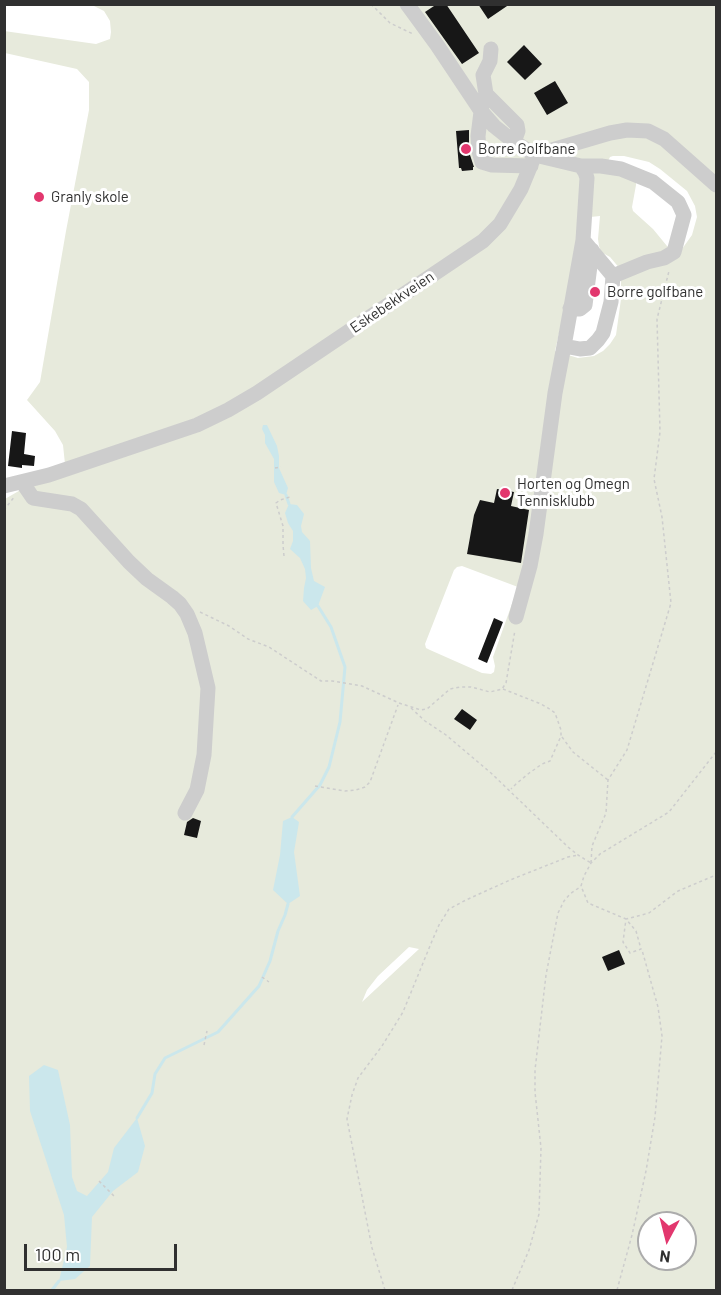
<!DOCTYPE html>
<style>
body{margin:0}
#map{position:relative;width:721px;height:1295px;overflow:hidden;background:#fff;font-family:Barlow,sans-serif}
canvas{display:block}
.frame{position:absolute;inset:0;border:6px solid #303030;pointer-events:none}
.north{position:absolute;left:637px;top:1211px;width:60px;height:60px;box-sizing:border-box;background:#fff;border:2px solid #acacac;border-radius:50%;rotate:187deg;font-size:16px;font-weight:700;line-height:24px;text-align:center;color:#303030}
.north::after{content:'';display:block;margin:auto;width:21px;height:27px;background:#e2376e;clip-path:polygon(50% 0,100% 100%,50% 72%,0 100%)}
.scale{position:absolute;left:24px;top:1244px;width:153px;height:27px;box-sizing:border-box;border:3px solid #303030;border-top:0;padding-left:8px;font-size:18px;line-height:21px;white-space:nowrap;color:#303030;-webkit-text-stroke:4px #fff;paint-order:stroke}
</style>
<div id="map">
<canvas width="721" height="1295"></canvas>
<div class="frame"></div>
<div class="north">N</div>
<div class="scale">100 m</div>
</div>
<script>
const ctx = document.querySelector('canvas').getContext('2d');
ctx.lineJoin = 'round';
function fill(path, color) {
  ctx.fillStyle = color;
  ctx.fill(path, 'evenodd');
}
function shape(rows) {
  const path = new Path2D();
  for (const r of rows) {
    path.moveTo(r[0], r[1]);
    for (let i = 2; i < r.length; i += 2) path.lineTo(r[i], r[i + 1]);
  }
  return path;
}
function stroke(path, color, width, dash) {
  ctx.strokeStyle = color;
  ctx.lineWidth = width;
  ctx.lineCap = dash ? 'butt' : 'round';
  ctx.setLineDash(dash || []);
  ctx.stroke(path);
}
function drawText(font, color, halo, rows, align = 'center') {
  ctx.font = font + ' Barlow,sans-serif';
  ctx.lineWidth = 6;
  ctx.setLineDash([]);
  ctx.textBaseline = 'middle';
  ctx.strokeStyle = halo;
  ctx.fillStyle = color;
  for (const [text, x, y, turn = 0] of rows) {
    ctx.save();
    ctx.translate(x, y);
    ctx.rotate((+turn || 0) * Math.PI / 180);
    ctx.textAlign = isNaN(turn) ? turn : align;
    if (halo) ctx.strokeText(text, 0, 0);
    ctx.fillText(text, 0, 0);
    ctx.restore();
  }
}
fill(shape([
 [90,4,716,5,716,1290,5,1290,5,499,65,464,63,445,55,431,27,400,40,382,66,231,89,110,89,82,77,69,5,53,4,31,96,44,110,39,111,32,110,21,104,11],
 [613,156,624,156,649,162,660,169,687,191,695,206,697,217,692,235,682,249,672,249,667,246,653,229,633,211,632,207,636,185,636,182,608,161,610,157],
 [600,216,598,239,599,246,601,252,610,257,621,270,621,299,616,335,610,344,603,351,594,356,578,358,555,351,570,285,581,218],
 [462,566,518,587,493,657,495,666,494,672,491,674,482,673,430,650,426,648,425,644,454,570,457,567],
 [409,947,419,949,362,1002,367,990,378,976],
 [649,1223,685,1223,685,1259,649,1259]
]), '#e7eadc');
fill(shape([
 [263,425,267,425,277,446,279,456,279,468,288,488,286,495,279,493,274,482,274,459,265,443,265,435,262,429],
 [289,504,297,505,304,514,301,526,302,532,310,541,311,568,314,581,325,587,318,606,311,610,303,601,304,588,306,578,305,569,300,558,290,549,293,541,293,531,288,523,285,513],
 [292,817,299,822,294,852,300,896,288,904,273,890,280,855,283,821],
 [44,1065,58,1070,70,1125,72,1177,77,1191,87,1196,108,1172,114,1148,137,1118,145,1146,138,1172,113,1191,92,1217,90,1266,75,1279,59,1281,67,1247,64,1215,30,1111,29,1076]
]), '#cbe7ec');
stroke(shape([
 [286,495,289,504],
 [292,817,320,785,329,767,340,722,345,667,331,627,318,606],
 [137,1118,152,1093,155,1074,165,1058,218,1032,259,986,270,961,278,931,285,915,288,904],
 [52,1290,59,1281]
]), '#cbe7ec', 3);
fill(shape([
 [437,4,446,4,479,53,462,64,425,12],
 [478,4,510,4,488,19],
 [524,45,542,64,525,80,507,62],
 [555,81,568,103,547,115,534,93],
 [469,130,469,152,474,167,473,167,473,170,462,171,461,168,459,168,456,131],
 [12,431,26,433,24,454,35,456,34,466,22,465,22,468,8,466],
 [497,489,514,492,511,506,529,510,521,563,467,554,474,515,480,500,494,503],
 [494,618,503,622,487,663,478,659],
 [462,709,477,720,470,730,454,719],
 [193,818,201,821,197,838,184,835,187,822],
 [619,950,625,964,608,971,602,957]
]), '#171717');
stroke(shape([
 [371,4,390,23,413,34],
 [275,468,281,467],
 [4,510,15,496],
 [284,556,283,545,283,526,276,503,280,500,290,497],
 [200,612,229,626,248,639,269,647,321,681,332,681,362,686,399,703,421,710,427,709,450,689,460,687,471,687,490,692,502,689,506,683,515,630],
 [503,689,541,704,548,708,555,713,561,730,561,736,550,761,542,764,528,774,516,784,511,789],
 [411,708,425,721,446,735,491,773,568,847,578,855,591,863],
 [562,737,573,752,608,780],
 [716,752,669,812,600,854,591,863,584,876,581,886,588,903,626,919,636,931,641,949,630,953,623,942,626,919,649,913,678,891,716,875],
 [315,786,345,791,356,790,365,787,370,782,398,705],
 [591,863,592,846,606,813,608,780,627,750,671,603,662,517,654,479,660,432,657,319,669,271],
 [262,977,269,982],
 [204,1045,207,1031],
 [99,1181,114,1196],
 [385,1290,372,1248,347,1119,352,1095,358,1078,382,1046,403,1012,432,941,439,925,449,909,466,900,510,880,568,857,578,855],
 [512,1290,529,1250,539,1214,541,1148,535,1092,535,1070,546,975,558,913,564,901,570,894,580,887],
 [617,1290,632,1235,646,1171,655,1117,662,1036,658,1007,642,950]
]), '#cdcdcd', 1.5, [3, 3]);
stroke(shape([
 [407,4,437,45,481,111,494,126,514,142,535,155,581,166,601,166,621,169,653,182,678,202,684,215,674,252,664,258,647,262,613,276],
 [491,49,490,61,483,75,486,94,517,125,518,131,514,142],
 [486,94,482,104,478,136,479,151,482,162,492,165,531,166],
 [581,166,585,172,587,178,583,240,564,346,580,349,590,348,598,340,603,333,611,302,613,276,583,240],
 [570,308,580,309,585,305,592,250],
 [22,482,33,498,72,504,81,509,129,562,147,579,172,597,180,604,187,614,195,633,208,688,204,755,197,790,185,813],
 [4,486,49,475,197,425,228,410,257,393,483,241,500,224,521,189,535,155,610,133,627,130,648,131,664,139,716,185],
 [516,617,530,566,536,534,555,393,564,346]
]), '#cdcdcd', 15);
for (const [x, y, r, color] of [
 [466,149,6,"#e2376e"],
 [39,197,6,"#e2376e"],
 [595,292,6,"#e2376e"],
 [505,493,6,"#e2376e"]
]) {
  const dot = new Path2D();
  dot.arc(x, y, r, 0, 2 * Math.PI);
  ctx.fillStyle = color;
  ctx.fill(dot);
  stroke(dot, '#fff', 2);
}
drawText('15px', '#303030', '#fff', [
 ["Borre Golfbane",478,149],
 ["Granly skole",51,197],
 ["Borre golfbane",607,292],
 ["Horten og Omegn",517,484],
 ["Tennisklubb",517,501]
], 'left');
drawText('15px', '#303030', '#fff', [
 ["Eskebekkveien",392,302,-34]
]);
</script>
